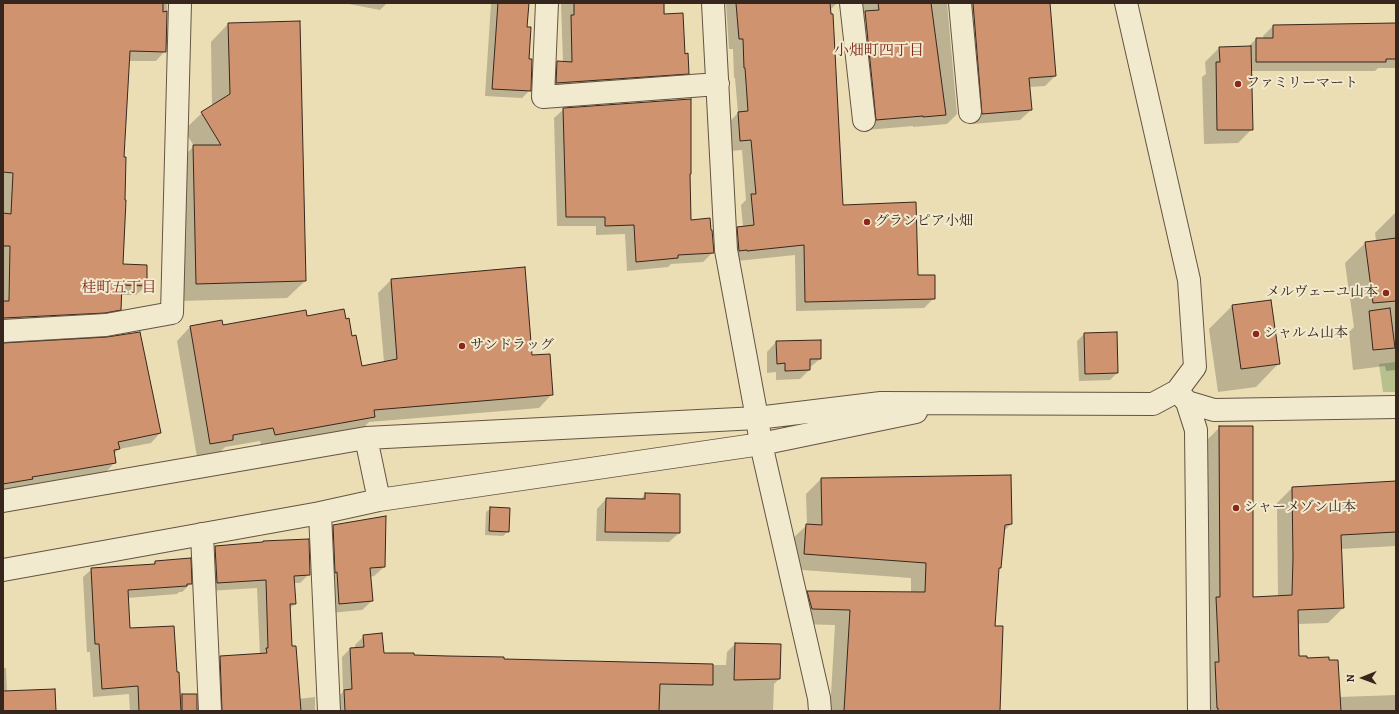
<!DOCTYPE html>
<meta charset="utf-8">
<style>
body{margin:0}
#map{position:relative;width:1399px;height:714px;overflow:hidden;background:#ebdeb4;font-family:Alegreya,serif}
canvas{display:block}
.frame{position:absolute;inset:0;border:4px solid #37261d;pointer-events:none}
.north{position:absolute;left:1343px;top:658px;width:40px;height:40px;-webkit-text-stroke:3px #f2eace;paint-order:stroke;rotate:269deg;font-size:11px;font-weight:700;line-height:16px;text-align:center;color:#37261d}
.north::after{content:'';display:block;margin:auto;width:14px;height:18px;background:#37261d;clip-path:polygon(50% 0,100% 100%,50% 72%,0 100%)}
</style>
<div id="map">
<canvas width="1399" height="714"></canvas>
<div class="frame"></div>
<div class="north">N</div>
</div>
<script>
const ctx = document.querySelector('canvas').getContext('2d');
ctx.lineJoin = 'round';
function fill(path, color) {
  ctx.fillStyle = color;
  ctx.fill(path, 'evenodd');
}
function shape(rows) {
  const path = new Path2D();
  for (const r of rows) {
    path.moveTo(r[0], r[1]);
    for (let i = 2; i < r.length; i += 2) path.lineTo(r[i], r[i + 1]);
  }
  return path;
}
function stroke(path, color, width, dash) {
  ctx.strokeStyle = color;
  ctx.lineWidth = width;
  ctx.lineCap = dash ? 'butt' : 'round';
  ctx.setLineDash(dash || []);
  ctx.stroke(path);
}
function drawText(font, color, halo, rows, align = 'center') {
  ctx.font = font + ' Alegreya,"Noto Serif JP",serif';
  ctx.lineWidth = 4;
  ctx.setLineDash([]);
  ctx.textBaseline = 'middle';
  ctx.strokeStyle = halo;
  ctx.fillStyle = color;
  for (const [text, x, y, turn = 0] of rows) {
    ctx.save();
    ctx.translate(x, y);
    ctx.rotate((+turn || 0) * Math.PI / 180);
    ctx.textAlign = isNaN(turn) ? turn : align;
    if (halo) ctx.strokeText(text, 0, 0);
    ctx.fillText(text, 0, 0);
    ctx.restore();
  }
}
fill(shape([
 [1396,362,1396,392,1383,392,1379,364]
]), '#b6c18e');
fill(shape([
 [3,3,167,3,165,51,156,61,129,61,123,158,122,265,146,286,136,295,120,295,120,309,110,319,3,327],
 [344,3,387,3,380,10],
 [491,3,528,3,526,28,530,90,522,98,485,96],
 [561,3,664,3,665,15,684,55,688,73,679,83,547,92,548,71,557,62,563,62],
 [726,3,837,3,831,9,842,206,918,276,934,298,924,308,796,311,795,255,737,261,728,238,738,228,743,227,741,205,746,200,742,150,730,151,728,123,738,113,735,78,734,78,733,49,729,49],
 [848,3,947,3,957,114,947,124,913,127,913,126,866,130],
 [957,3,1049,3,1055,76,1045,86,1029,87,1031,110,1020,120,972,124,963,12],
 [228,24,305,281,287,298,179,301,176,164,194,146,184,130,202,113,212,106,211,42],
 [1396,24,1396,68,1378,68,1375,71,1251,71,1252,129,1238,143,1204,144,1202,77,1206,74,1205,62,1219,48,1248,47,1256,39,1264,39,1263,36,1273,26],
 [564,109,690,221,710,231,713,252,703,262,671,264,668,267,627,271,625,234,596,235,596,226,557,226,554,118],
 [1396,212,1396,370,1386,371,1385,366,1353,370,1349,332,1354,327,1345,263,1365,243,1374,241,1376,240,1375,233],
 [391,280,531,357,552,394,539,408,369,422,361,430,262,448,260,441,225,447,219,453,197,457,177,341,190,327,221,321,222,326,306,317,345,320,361,367,384,362,378,293],
 [1270,301,1279,363,1256,387,1218,392,1209,329,1232,306],
 [1084,334,1117,373,1110,380,1079,381,1077,341],
 [776,342,820,359,809,368,809,370,800,379,776,380,776,372,767,373,767,352],
 [3,344,160,433,151,443,119,449,114,454,115,462,106,472,24,486,22,488,3,491],
 [1220,427,1252,598,1278,597,1277,503,1292,488,1396,482,1396,546,1340,549,1343,608,1328,623,1297,624,1298,658,1340,697,1396,695,1396,711,1202,711,1205,442],
 [821,479,1011,524,1003,532,1000,568,998,570,994,627,999,711,830,711,835,625,797,624,793,607,808,592,911,593,911,578,789,569,791,540,807,525,806,494],
 [645,494,679,533,669,542,596,541,597,509,606,499,640,500],
 [491,508,508,531,503,536,485,535,486,512],
 [334,526,384,567,374,576,370,577,372,601,362,610,330,613,324,535],
 [216,547,309,574,300,583,293,583,295,604,289,609,291,647,299,699,315,697,315,711,214,711,212,665,220,657,260,655,257,588,208,591,207,556],
 [155,562,191,583,182,592,179,592,177,594,127,598,129,629,176,673,179,695,196,695,196,711,130,711,129,694,93,697,90,652,87,652,83,577,92,569,152,565],
 [364,636,383,654,503,660,666,665,726,665,727,652,735,644,779,679,774,684,773,711,333,711,336,699,343,692,342,657,350,649,355,648,355,645],
 [3,668,6,668,7,692,55,711,3,711]
]), '#0003');
const building = shape([
 [3,3,163,3,163,12,167,11,166,52,130,51,124,157,126,157,125,200,126,200,123,264,147,265,147,286,122,285,121,310,105,313,3,318,3,301,9,301,10,246,3,246,3,213,11,214,13,173,3,172,3,3],
 [498,3,529,3,527,27,531,27,529,59,532,59,531,91,492,89,498,3],
 [574,3,664,3,664,14,683,13,685,54,688,53,689,74,556,83,557,61,572,62,571,15,574,15,574,3],
 [736,3,830,3,831,14,833,14,843,205,916,202,918,275,935,275,935,299,805,302,804,245,747,251,747,250,739,251,737,227,754,225,751,194,756,194,751,140,740,141,738,112,748,111,745,68,744,68,743,39,739,39,736,3],
 [878,3,931,3,946,115,923,117,923,116,876,120,865,11,879,10,878,3],
 [973,3,1050,3,1056,76,1029,78,1032,110,982,114,973,3],
 [300,21,306,281,196,284,193,145,221,145,201,112,230,94,228,23,300,21],
 [1396,23,1396,59,1386,59,1386,62,1256,62,1256,38,1273,38,1273,25,1396,23],
 [1251,46,1253,130,1217,130,1216,62,1220,62,1219,47,1251,46],
 [691,99,691,174,690,174,691,220,710,218,711,230,712,230,714,253,678,255,678,258,636,262,634,225,605,226,605,217,566,217,563,108,691,99],
 [1396,238,1396,301,1373,303,1365,242,1396,238],
 [525,267,532,355,550,354,553,395,374,410,375,417,275,435,273,428,233,435,233,440,210,444,190,326,222,320,223,325,306,310,307,316,344,309,346,319,349,318,352,336,356,335,362,366,397,359,391,279,525,267],
 [1271,300,1280,364,1241,369,1232,305,1271,300],
 [1390,308,1395,348,1373,350,1369,311,1390,308],
 [140,332,161,433,118,442,120,449,114,450,116,463,32,477,33,479,3,484,3,343,107,337,140,332],
 [1117,332,1118,373,1085,374,1084,333,1117,332],
 [821,340,821,359,810,359,810,370,785,371,785,363,777,364,776,341,821,340],
 [1219,426,1253,426,1253,597,1292,595,1293,558,1292,487,1396,481,1396,532,1341,535,1344,608,1298,610,1299,656,1307,656,1307,658,1329,657,1329,660,1338,660,1341,711,1218,711,1218,708,1217,708,1215,662,1219,662,1216,597,1220,597,1219,426],
 [1011,475,1012,524,1005,525,1001,568,999,568,995,626,1003,626,1000,711,844,711,850,610,812,609,807,591,925,592,926,563,804,554,806,524,822,525,821,478,1011,475],
 [645,493,680,494,680,533,605,532,606,498,645,499,645,493],
 [490,507,510,508,509,532,489,531,490,507],
 [386,516,385,567,370,568,373,601,339,604,337,572,335,573,333,525,386,516],
 [309,539,310,575,294,576,296,604,290,604,292,646,296,646,301,711,222,711,220,656,267,653,266,648,268,648,266,580,217,583,215,546,263,542,263,541,309,539],
 [191,558,192,584,187,584,187,586,128,590,130,628,174,626,177,672,179,672,181,711,139,711,138,686,102,689,99,644,95,644,91,568,155,564,155,561,191,558],
 [382,633,384,653,414,653,414,655,448,656,504,657,504,659,713,664,713,685,660,684,659,711,345,711,344,690,352,689,350,648,364,647,363,635,382,633],
 [735,643,781,644,780,679,734,680,735,643],
 [55,689,56,711,3,711,3,691,55,689],
 [182,694,197,694,197,711,182,711,182,694]
]);
fill(building, '#cf946f');
stroke(building, '#37261d', 1);
const minor = shape([
 [547,3,543,97,718,84],
 [851,3,864,120],
 [960,3,970,112],
 [3,331,106,325,172,313,180,3],
 [1179,393,1187,402,1214,410,1396,407],
 [1187,402,1196,430,1199,711],
 [366,438,379,500],
 [3,501,366,438,757,418,726,250,713,3],
 [320,513,329,711],
 [202,534,210,711],
 [3,570,320,513,379,500,761,444]
]);
const tertiary = shape([
 [761,444,916,412],
 [820,711,819,698,761,444,757,418,881,403,1153,404,1177,391,1195,367,1189,280,1126,3]
]);
stroke(minor, '#645443', 24);
stroke(tertiary, '#645443', 24);
stroke(minor, '#f2eace', 22);
stroke(tertiary, '#f2eace', 22);
for (const [x, y, r, color] of [
 [1238,84,4,"#8f2418"],
 [867,222,4,"#8f2418"],
 [1386,293,4,"#8f2418"],
 [1256,334,4,"#8f2418"],
 [462,346,4,"#8f2418"],
 [1236,508,4,"#8f2418"]
]) {
  const dot = new Path2D();
  dot.arc(x, y, r, 0, 2 * Math.PI);
  ctx.fillStyle = color;
  ctx.fill(dot);
  stroke(dot, '#f2eace', 1.5);
}
drawText('14px', '#37261d', '#f2eace', [
 ["ファミリーマート",1246,84],
 ["グランピア小畑",875,222],
 ["メルヴェーユ山本",1378,293,"right"],
 ["シャルム山本",1264,334],
 ["サンドラッグ",470,346],
 ["シャーメゾン山本",1244,508]
], 'left');
drawText('15px', '#7a1f14', '#f2eace', [
 ["小畑町四丁目",879,51],
 ["桂町五丁目",119,288]
]);
</script>
